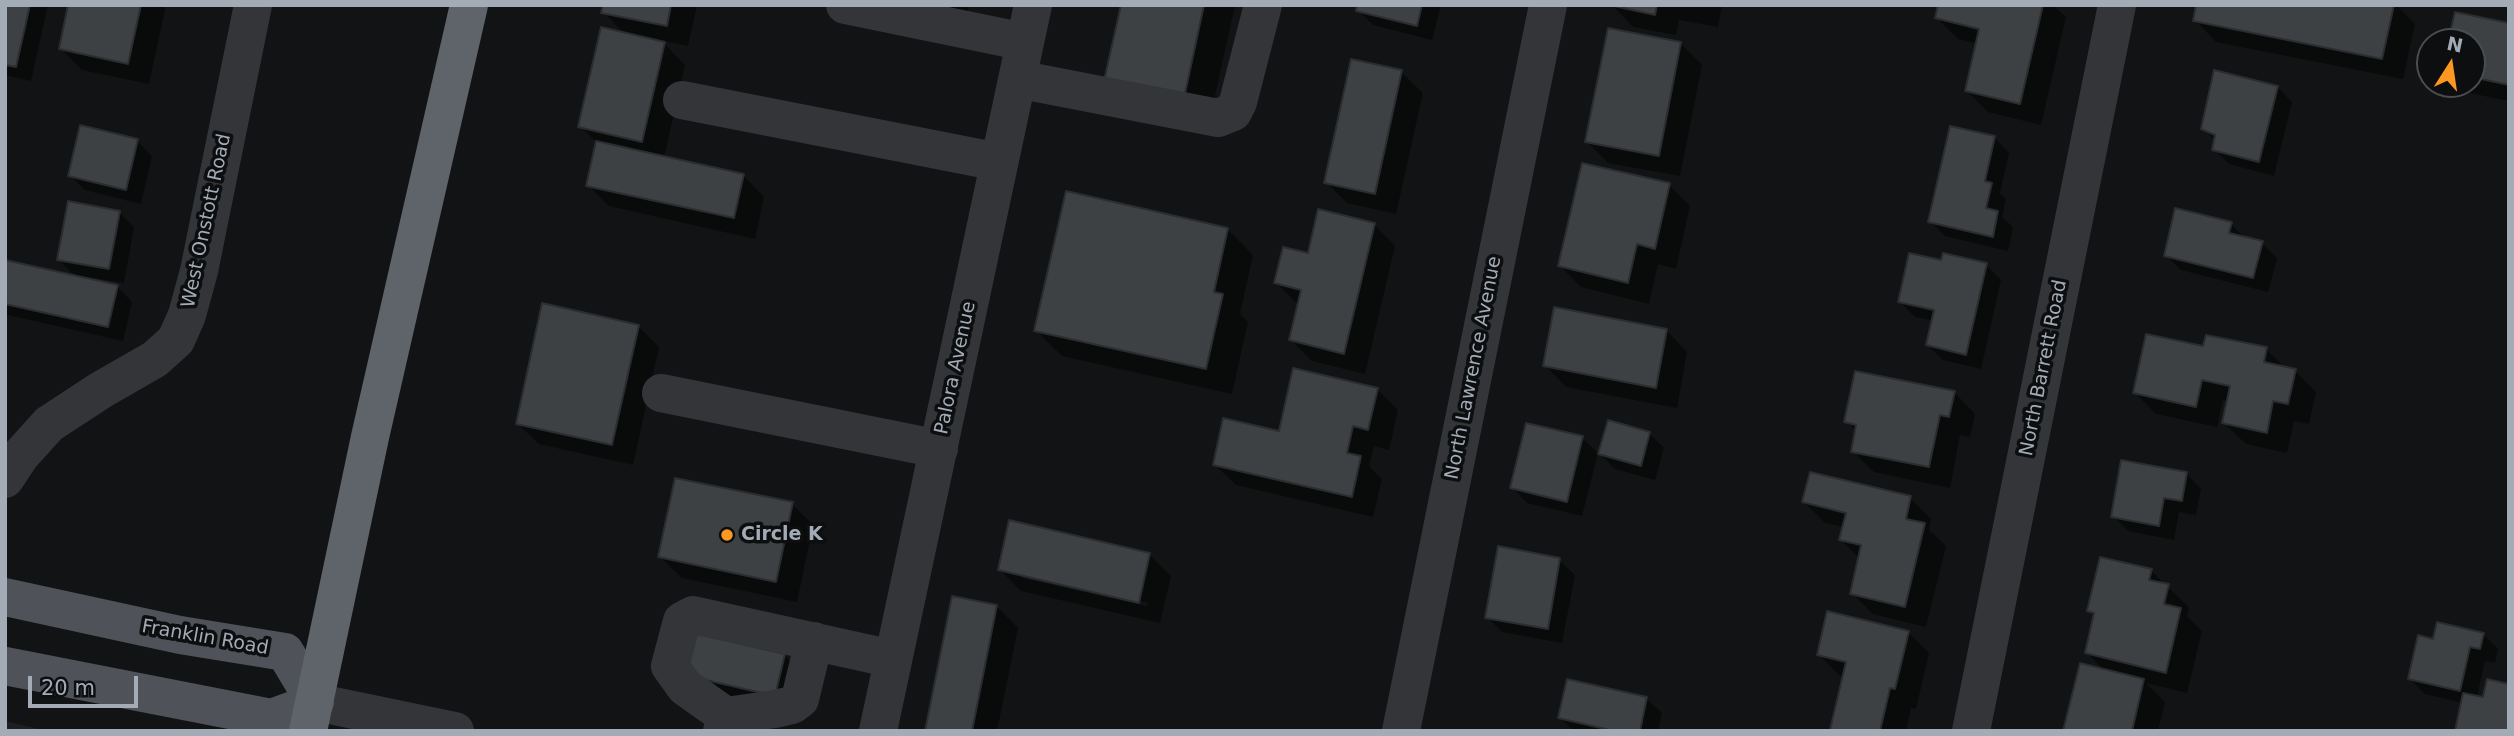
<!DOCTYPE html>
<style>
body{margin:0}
#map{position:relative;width:2514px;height:736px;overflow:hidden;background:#121314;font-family:"DejaVu Sans",sans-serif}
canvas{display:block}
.frame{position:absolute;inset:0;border:7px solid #a3abb6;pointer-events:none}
.north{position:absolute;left:2416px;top:28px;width:70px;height:70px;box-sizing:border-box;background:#0d0e0f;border:2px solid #494d52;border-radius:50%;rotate:12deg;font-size:19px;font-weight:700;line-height:28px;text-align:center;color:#a3abb6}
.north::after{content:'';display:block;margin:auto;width:24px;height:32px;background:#fc9722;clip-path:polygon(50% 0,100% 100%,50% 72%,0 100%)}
.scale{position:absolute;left:28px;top:676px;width:110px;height:32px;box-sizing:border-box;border:4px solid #a3abb6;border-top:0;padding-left:9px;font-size:21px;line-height:24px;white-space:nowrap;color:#a3abb6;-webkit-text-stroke:5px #0d0e0f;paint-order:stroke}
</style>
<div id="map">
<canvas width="2514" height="736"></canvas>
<div class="frame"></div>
<div class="north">N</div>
<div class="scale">20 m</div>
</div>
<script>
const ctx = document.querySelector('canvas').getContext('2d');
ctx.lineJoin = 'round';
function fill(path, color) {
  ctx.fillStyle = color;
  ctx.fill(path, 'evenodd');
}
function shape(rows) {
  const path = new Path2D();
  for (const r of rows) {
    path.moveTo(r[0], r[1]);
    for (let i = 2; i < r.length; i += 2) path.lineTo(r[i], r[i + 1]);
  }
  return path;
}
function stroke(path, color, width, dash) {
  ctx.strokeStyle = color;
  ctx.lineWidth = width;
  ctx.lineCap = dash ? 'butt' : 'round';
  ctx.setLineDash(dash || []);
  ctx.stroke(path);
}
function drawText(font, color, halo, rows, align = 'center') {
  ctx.font = font + ' "DejaVu Sans",sans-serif';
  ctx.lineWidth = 7;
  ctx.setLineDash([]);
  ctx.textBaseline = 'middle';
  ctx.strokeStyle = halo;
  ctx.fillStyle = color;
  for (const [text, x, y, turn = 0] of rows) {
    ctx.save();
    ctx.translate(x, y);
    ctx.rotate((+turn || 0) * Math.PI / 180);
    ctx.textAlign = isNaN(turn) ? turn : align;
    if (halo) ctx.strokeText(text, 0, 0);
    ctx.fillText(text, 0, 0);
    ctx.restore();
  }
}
fill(shape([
 [5,721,48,731,5,731]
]), '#1e1f21');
fill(shape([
 [5,5,48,5,31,81,5,75],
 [70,5,166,5,149,84,82,70,61,49],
 [605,5,697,5,688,46,662,41,685,65,664,158,743,175,764,197,755,239,609,206,588,185,597,143,580,126,626,35,603,12],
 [827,5,969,5,962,35],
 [1123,5,1235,5,1209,123,1132,106],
 [1359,5,1441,5,1432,40,1373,25,1358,10],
 [1612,5,1722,5,1718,27,1679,20,1676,35,1633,27],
 [1940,5,2053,5,2066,17,2041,125,1988,112,1967,91,1977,44,1958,39,1937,18],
 [2198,5,2396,5,2415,24,2403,79,2216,42,2195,20],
 [2509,24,2509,101,2465,92,2457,84,2472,84,2472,42,2450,42],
 [1680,43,1702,65,1680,176,1608,163,1587,142],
 [1401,72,1423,93,1396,214,1347,203,1326,182],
 [2277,87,2292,102,2274,176,2229,164,2214,149,2216,141,2203,129],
 [1994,137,2009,153,2000,193,2006,199,2002,217,2013,227,2008,251,1945,236,1930,221],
 [137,141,152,156,141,204,85,190,70,175],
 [1669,185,1690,206,1676,269,1658,264,1649,304,1581,287,1560,266],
 [119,212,134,227,124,283,94,278,93,281,117,286,132,302,123,341,8,315,5,313,5,262,77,278,59,260],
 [1374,224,1395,246,1365,374,1312,361,1291,340,1299,305,1276,283,1309,255],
 [2231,224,2246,239,2262,243,2277,258,2268,292,2181,270,2166,255],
 [1227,229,1253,255,1240,314,1248,322,1232,394,1062,356,1036,330],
 [1943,262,1986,265,2001,280,1981,369,1943,360,1928,345,1934,321,1915,317,1899,301],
 [638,326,659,347,633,465,539,444,517,423],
 [1666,330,1687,352,1677,408,1566,387,1545,365],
 [2205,348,2266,349,2286,369,2295,371,2316,392,2309,424,2294,421,2287,453,2246,444,2224,423,2229,401,2223,400,2217,427,2156,414,2135,393],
 [1377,389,1398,410,1389,450,1374,446,1369,466,1382,479,1373,517,1236,485,1214,464],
 [1954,392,1975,414,1970,437,1960,435,1950,488,1874,472,1853,451,1857,432,1846,421],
 [1649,433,1664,448,1655,480,1615,469,1600,454],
 [1582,438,1598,453,1582,516,1527,503,1512,487],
 [2186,473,2201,489,2196,515,2179,512,2174,540,2128,531,2113,516],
 [1910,498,1931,519,1929,530,1946,546,1926,627,1873,614,1852,593,1860,559,1841,540,1844,527,1825,523,1804,502],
 [792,504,813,525,797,602,682,578,660,557],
 [1149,554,1171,576,1160,623,1021,591,1000,570],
 [1022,574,1148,603,1147,606,1022,578],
 [1559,560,1575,575,1562,643,1502,632,1487,617],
 [2151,571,2189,607,2187,616,2202,631,2187,693,2146,683,2165,702,2158,731,2065,731,2105,671,2087,653,2095,617,2089,611],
 [997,607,1018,628,997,731,927,731],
 [1908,632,1929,653,1916,709,1911,708,1906,731,1834,731,1844,677,1840,676,1819,655],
 [2483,634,2498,649,2495,663,2485,661,2477,697,2509,731,2463,703,2425,694,2410,679,2434,641],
 [784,655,799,671,790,710,701,690,686,675],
 [1646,698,1662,713,1658,731,1573,731,1560,717]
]), '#0007');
const building = shape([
 [5,5,30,5,16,67,5,65,5,5],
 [68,5,141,5,128,64,59,49,68,5],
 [603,5,671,5,667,26,601,13,603,5],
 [1121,5,1204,5,1184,98,1104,81,1121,5],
 [1357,5,1422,5,1417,26,1356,11,1357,5],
 [1610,5,1657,5,1655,15,1610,5],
 [1938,5,2043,5,2020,104,1965,91,1979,29,1935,18,1938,5],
 [2196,5,2394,5,2382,59,2193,21,2196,5],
 [2455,12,2509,23,2509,85,2472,77,2472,42,2448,42,2455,12],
 [601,27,665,42,642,142,578,127,601,27],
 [1608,28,1681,42,1659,156,1585,142,1608,28],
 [1351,59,1402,70,1375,194,1324,183,1351,59],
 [2214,70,2278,86,2259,162,2212,150,2215,135,2201,129,2214,70],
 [80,125,138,139,126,190,68,176,80,125],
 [1950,126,1995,136,1985,181,1992,183,1986,208,1998,211,1993,237,1928,222,1950,126],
 [596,141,744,174,734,218,586,186,596,141],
 [1582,163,1670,183,1655,249,1637,244,1628,283,1558,266,1582,163],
 [1066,191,1228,228,1214,292,1223,294,1206,369,1034,331,1066,191],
 [68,201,120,211,109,269,57,260,68,201],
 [2175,208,2232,222,2229,233,2263,241,2253,278,2164,256,2175,208],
 [1318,209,1375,223,1344,354,1289,340,1301,290,1274,283,1283,247,1308,253,1318,209],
 [1909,253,1941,260,1943,253,1987,263,1966,355,1926,345,1934,310,1898,302,1909,253],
 [5,260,118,285,108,327,5,304,5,260],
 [542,303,639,325,612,445,516,424,542,303],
 [1554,307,1667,329,1656,388,1543,366,1554,307],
 [2146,334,2203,346,2206,335,2267,347,2264,362,2296,369,2288,404,2273,401,2267,433,2222,423,2230,386,2202,380,2196,407,2133,393,2146,334],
 [1293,368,1378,388,1368,430,1353,426,1347,453,1361,456,1352,497,1213,465,1223,418,1279,431,1293,368],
 [1855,371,1955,391,1949,417,1940,415,1929,467,1851,452,1856,425,1844,422,1855,371],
 [1608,420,1650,432,1641,466,1598,454,1608,420],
 [1526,423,1583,436,1567,502,1510,488,1526,423],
 [2121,460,2187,472,2182,501,2164,498,2159,526,2111,517,2121,460],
 [1810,472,1911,496,1906,519,1925,523,1905,607,1850,594,1861,545,1839,540,1846,513,1802,502,1810,472],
 [675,478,793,502,776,582,658,557,675,478],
 [1009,520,1150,553,1139,603,998,570,1009,520],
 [1498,546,1560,558,1548,629,1485,618,1498,546],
 [2100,557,2152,569,2149,580,2169,584,2164,604,2181,608,2166,673,2085,653,2094,613,2087,611,2100,557],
 [952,596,997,605,972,731,925,731,952,596],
 [1827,611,1909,631,1895,689,1890,688,1880,731,1830,730,1846,662,1817,655,1827,611],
 [2437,622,2484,633,2480,649,2470,647,2460,691,2408,679,2418,635,2433,639,2437,622],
 [694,633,785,654,775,696,684,675,694,633],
 [2080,663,2144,679,2132,731,2063,731,2080,663],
 [1567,679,1647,697,1640,731,1614,731,1558,718,1567,679],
 [2487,679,2509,684,2509,731,2455,731,2463,693,2483,697,2487,679]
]);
fill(building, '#3e4144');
stroke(building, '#2c2d30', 2);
stroke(shape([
 [845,5,1025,42],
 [1017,79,1218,118,1233,112,1238,102,1263,5],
 [682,100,999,162],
 [661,393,939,449],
 [5,479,21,455,49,424,101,390,155,359,176,340,187,315,199,271,253,5],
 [315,702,455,731],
 [726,716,775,709,792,705,800,699,814,641],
 [722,731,726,716,685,687,670,666,682,621,693,615,893,659],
 [878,731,1033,5],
 [1401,731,1548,5],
 [1971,731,2117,5]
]), '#333539', 38);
stroke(shape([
 [5,597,180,635,285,652,315,702,271,718,5,666]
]), '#4f5259', 38);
stroke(shape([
 [308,731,370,437,469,5]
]), '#5f646b', 38);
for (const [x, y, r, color] of [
 [727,535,7,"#fc9722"]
]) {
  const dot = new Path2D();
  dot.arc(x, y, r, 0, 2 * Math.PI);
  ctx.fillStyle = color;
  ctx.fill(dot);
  stroke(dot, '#0d0e0f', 2.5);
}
drawText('19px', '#a3abb6', '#0d0e0f', [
 ["West Onstott Road",207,221,-78],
 ["Palora Avenue",956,368,-78],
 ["North Lawrence Avenue",1474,368,-79],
 ["North Barrett Road",2044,368,-79],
 ["Franklin Road",205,638,10]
]);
drawText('bold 19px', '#a3abb6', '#0d0e0f', [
 ["Circle K",741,535]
], 'left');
</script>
